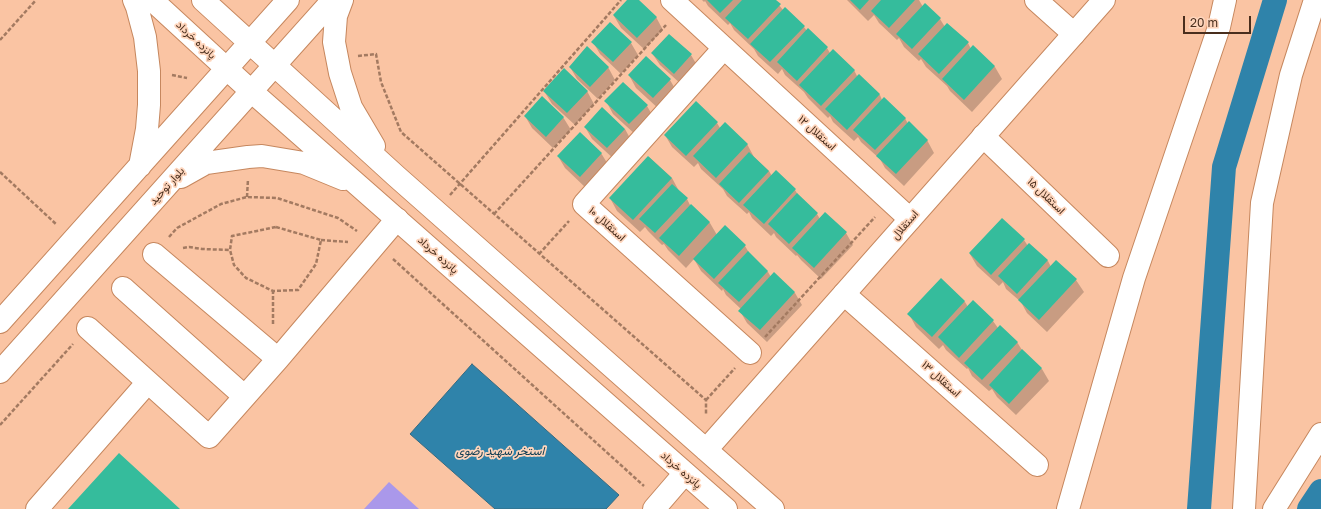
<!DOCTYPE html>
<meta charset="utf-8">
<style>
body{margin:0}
#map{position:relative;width:1321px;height:509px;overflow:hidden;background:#fac4a3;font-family:"Golos Text",sans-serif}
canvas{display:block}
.scale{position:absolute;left:1183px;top:16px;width:68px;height:18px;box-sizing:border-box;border:2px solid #492e1d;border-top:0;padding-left:5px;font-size:12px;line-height:14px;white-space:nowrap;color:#492e1d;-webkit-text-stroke:3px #fed5bc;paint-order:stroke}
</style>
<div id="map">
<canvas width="1321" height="509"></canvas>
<div class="scale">20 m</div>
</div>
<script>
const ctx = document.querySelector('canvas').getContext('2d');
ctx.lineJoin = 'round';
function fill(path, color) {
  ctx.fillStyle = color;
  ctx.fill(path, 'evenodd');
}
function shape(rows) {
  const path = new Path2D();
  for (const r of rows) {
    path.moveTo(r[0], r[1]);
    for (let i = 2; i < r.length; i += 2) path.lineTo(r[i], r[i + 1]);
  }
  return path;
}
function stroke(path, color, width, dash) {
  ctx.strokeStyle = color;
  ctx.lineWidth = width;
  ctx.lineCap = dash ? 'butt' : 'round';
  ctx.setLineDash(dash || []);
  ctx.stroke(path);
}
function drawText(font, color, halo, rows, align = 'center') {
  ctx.font = font + ' "Golos Text",Vazirmatn,sans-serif';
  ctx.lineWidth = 3.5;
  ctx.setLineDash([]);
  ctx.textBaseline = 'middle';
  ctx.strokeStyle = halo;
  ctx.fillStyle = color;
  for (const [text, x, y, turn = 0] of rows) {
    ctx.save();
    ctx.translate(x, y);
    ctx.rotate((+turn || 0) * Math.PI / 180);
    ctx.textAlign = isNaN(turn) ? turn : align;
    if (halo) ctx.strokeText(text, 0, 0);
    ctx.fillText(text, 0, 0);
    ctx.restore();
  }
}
fill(shape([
 [389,482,419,509,364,509]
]), '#aa98ea');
const water = shape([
 [472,364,619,495,606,509,495,509,410,434,472,364]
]);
fill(water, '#2f83aa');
stroke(water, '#376a80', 1);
fill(shape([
 [628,0,637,0,656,17,663,30,644,49,621,28,614,16],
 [702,0,775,0,783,10,804,27,807,31,827,48,830,53,854,70,857,76,859,75,880,95,882,100,905,118,908,124,927,140,934,153,904,186,885,168,880,159,861,142,858,137,854,141,833,122,830,116,828,118,808,98,804,92,785,75,782,69,778,74,758,56,754,49,734,30,730,23,728,25,708,6,705,1,704,2],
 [847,0,919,0,923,7,940,19,945,27,968,43,971,49,973,47,995,67,1002,79,972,112,950,91,947,86,926,67,921,59,919,61,904,47,899,38,897,40,879,23,874,15,868,21],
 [611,23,631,43,638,55,621,74,600,54,593,42],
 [652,53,691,55,698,67,682,85,660,65],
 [570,67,608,67,615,80,598,99,577,79],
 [629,75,670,80,677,92,660,110,636,88],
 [544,91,587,91,594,104,575,125,552,104],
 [606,101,647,106,654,118,637,136,613,114],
 [525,116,563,117,571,130,553,148,532,128],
 [717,123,720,128,747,144,754,157,769,171,772,176,795,190,800,198,817,214,820,219,846,233,853,245,821,279,801,260,797,255,796,256,776,237,774,233,771,236,752,218,749,212,747,214,727,196,723,189,701,169,698,163,694,167,672,147,665,135],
 [585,127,625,129,632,142,615,160,592,139],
 [601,153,609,166,587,189,565,168,558,156],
 [649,157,672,178,679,191,687,199,690,205,710,223,717,235,725,227,745,246,751,256,768,272,771,277,774,274,795,293,802,305,767,342,747,323,740,311,741,309,726,295,723,289,722,291,701,271,694,259,686,268,668,250,664,244,662,245,648,231,645,227,640,232,617,211,610,198],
 [1024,240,1028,246,1029,244,1048,261,1051,267,1056,261,1076,280,1084,292,1047,332,1027,313,1021,302,1006,289,1003,282,999,286,977,266,970,254],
 [941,279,965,302,968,307,993,321,998,328,1017,342,1022,350,1042,369,1049,381,1016,415,997,397,992,389,989,391,972,376,968,368,967,369,946,350,943,345,939,349,916,327,909,314]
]), '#0003');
stroke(shape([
 [1199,509,1224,167,1275,0],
 [1309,509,1321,491]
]), '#2f83aa', 24);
fill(shape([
 [627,0,639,0,657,17,637,38,613,15],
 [707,0,733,0,720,13],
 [742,0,776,0,781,4,748,39,725,18],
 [850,0,869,0,860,10],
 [881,0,915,0,889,28,871,11],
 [925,3,941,18,912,49,896,34],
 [785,7,805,26,770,62,750,44],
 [610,22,632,42,613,62,591,42],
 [947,23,969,42,939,74,918,54],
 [808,28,828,47,797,81,777,62],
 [669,34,692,54,674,74,651,53],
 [973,45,995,66,964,100,942,79],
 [587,46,609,67,590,87,569,67],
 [833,49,855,70,821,106,799,85],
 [646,56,671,79,653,98,628,75],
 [564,68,588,91,567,113,543,91],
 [859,74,880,94,847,130,825,109],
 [623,82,648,105,629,124,604,101],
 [542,96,564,117,546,137,524,116],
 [884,97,906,118,875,150,853,130],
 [696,101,718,122,686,156,664,135],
 [602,107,625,129,607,148,584,127],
 [909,121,928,140,896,174,876,156],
 [725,122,748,144,716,178,693,156],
 [580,132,602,153,580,177,557,156],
 [749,152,769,171,739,203,719,184],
 [648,156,672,178,633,220,609,198],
 [776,170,796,189,764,224,743,205],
 [672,184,688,198,655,233,639,219],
 [797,193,818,213,789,244,768,224],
 [691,204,710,222,679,256,659,238],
 [825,212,847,232,814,268,792,248],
 [1002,218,1025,239,991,275,969,253],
 [725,225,746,245,714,279,693,259],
 [1029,243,1048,260,1017,294,998,276],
 [748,251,768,271,739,302,718,283],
 [1056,260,1077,279,1039,320,1018,300],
 [774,272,795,292,760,330,738,311],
 [941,278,965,301,932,337,907,314],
 [973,300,994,320,959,358,938,337],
 [1000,325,1018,342,982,380,964,363],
 [1022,349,1042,368,1009,404,989,385],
 [119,453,180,509,68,509]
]), '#35bc9c');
const street = shape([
 [672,0,910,219],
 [1036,0,1074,34],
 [724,48,584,204,750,353],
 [983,136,1108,256],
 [154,254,278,359],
 [123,288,244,396],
 [844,294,1037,465],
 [88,328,209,437,278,359,397,219],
 [37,509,148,382],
 [1068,509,1134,278,1219,27,1225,0],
 [1244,509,1262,203,1291,75,1315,0]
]);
const secondary = shape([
 [134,0,137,7,145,37,149,71,149,105,147,129,140,166],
 [152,0,251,91,726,509],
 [203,0,396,176,773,509],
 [342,0,336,16,334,42,340,73,351,107,374,146],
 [181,177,206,163,248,157,262,156,304,163,343,179],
 [0,322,288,0],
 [0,372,333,0],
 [706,450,1104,0],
 [654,509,685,473],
 [1274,509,1321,434]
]);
stroke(street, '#c6875e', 24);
stroke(secondary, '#c6875e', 24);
stroke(shape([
 [0,40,36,0],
 [358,56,376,54,381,82,401,132,706,400,706,415],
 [172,75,187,78],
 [0,172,57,225],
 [450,195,621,0],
 [247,197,248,179],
 [494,214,666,25],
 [276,227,321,240,316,264,298,290,273,291,246,278,234,265,230,250,232,236,276,227],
 [169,237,177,228,221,204,247,197,277,198,338,218,357,231],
 [321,240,348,242],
 [183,248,189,247,202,249,230,250],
 [539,254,569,221],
 [393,259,644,486],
 [273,324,273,291],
 [765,337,875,217],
 [706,400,735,368],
 [0,425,73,344]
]), '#a37a61', 2.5, [4, 2]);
stroke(street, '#fff', 22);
stroke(secondary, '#fff', 22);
drawText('11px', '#492e1d', '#fed5bc', [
 ["پانزده خرداد",196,40,43],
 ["استقلال ۱۲",817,133,42],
 ["بلوار توحید",167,186,-48],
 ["استقلال ۱۵",1046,196,44],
 ["استقلال ۱۰",607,224,42],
 ["استقلال",905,225,-49],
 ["پانزده خرداد",438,255,42],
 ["استقلال ۱۳",941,379,42],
 ["پانزده خرداد",681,470,41]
]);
drawText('italic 12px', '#0d3c52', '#fed5bc', [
 ["استخر شهید رضوی",500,451]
]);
</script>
